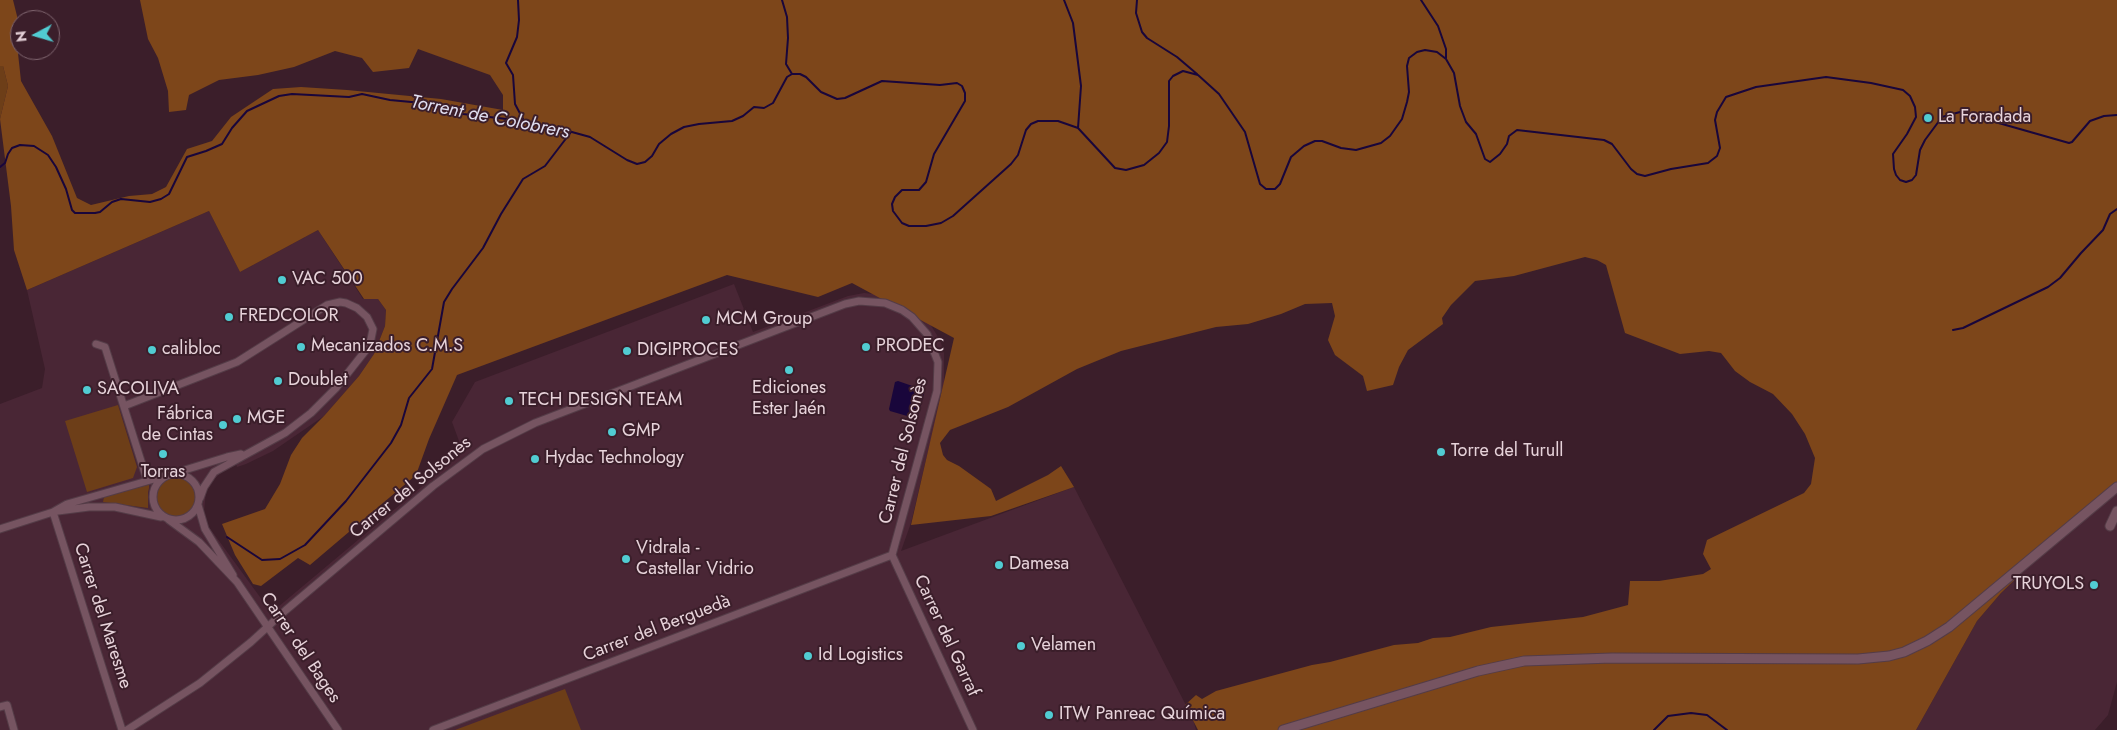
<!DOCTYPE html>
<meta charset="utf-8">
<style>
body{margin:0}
#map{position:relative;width:2117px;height:730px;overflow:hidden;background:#3b1e2a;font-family:Jost,sans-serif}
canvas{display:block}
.north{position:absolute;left:10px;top:10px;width:50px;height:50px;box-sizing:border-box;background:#3b1e2a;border:1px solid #806670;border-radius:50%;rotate:264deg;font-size:14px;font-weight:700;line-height:20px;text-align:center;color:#e7d3da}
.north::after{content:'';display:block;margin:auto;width:18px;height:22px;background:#51ccd2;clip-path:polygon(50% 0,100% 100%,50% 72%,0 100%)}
</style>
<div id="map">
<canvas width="2117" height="730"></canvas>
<div class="north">N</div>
</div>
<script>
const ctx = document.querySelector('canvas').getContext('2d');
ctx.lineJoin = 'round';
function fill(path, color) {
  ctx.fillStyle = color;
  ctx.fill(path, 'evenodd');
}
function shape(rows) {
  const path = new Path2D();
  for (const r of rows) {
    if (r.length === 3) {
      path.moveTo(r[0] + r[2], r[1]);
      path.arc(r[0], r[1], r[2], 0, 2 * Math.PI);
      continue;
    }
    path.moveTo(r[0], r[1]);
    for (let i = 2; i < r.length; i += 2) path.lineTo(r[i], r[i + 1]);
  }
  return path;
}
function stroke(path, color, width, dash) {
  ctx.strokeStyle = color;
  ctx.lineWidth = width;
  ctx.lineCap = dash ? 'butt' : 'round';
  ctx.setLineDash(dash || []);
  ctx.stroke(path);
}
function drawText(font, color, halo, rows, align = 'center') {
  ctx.font = font + ' Jost,sans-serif';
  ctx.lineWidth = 4;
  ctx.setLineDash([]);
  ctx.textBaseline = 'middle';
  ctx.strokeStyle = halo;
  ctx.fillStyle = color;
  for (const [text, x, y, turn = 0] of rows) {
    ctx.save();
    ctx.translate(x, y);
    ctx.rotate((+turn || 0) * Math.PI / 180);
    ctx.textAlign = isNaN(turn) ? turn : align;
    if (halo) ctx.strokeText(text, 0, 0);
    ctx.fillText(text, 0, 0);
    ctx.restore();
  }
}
fill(shape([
 [209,211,240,272,318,230,363,299,378,299,386,310,385,326,374,354,359,376,324,416,273,451,246,464,237,467,236,464,224,470,211,482,206,491,204,512,206,523,268,608,274,609,278,607,463,452,452,422,475,382,734,284,753,332,848,296,864,293,883,295,930,324,940,340,944,353,944,399,929,447,911,523,901,551,1074,487,1193,719,1196,730,0,730,0,404,42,388,45,369,27,290],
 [2117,482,2117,682,2108,715,2095,730,1916,730,1977,621,2001,593]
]), '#492635');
fill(shape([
 [0,66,3,66,8,86,0,119,0,167],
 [118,405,137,467,133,478,87,492,65,421],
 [176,497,21],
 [147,485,149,485,149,488,148,492,148,508,103,502,104,497],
 [565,689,581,730,455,730]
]), '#6d3e18');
fill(shape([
 [0,0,13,0,20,28,17,44,21,81,52,136,77,198,91,205,129,196,152,194,166,187,187,149,212,141,231,117,273,89,301,87,347,90,441,99,503,110,503,95,490,75,418,49,409,68,373,72,362,58,335,51,294,67,258,75,219,80,189,95,186,110,169,112,168,91,158,58,148,39,140,0,2117,0,2117,482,2001,593,1977,621,1916,730,1198,730,1185,705,1196,695,1202,699,1216,691,1312,665,1330,662,1394,645,1418,643,1433,638,1450,637,1491,627,1583,617,1628,605,1630,581,1659,581,1703,574,1711,569,1703,554,1707,540,1804,493,1811,484,1815,458,1805,434,1792,414,1773,394,1750,382,1735,371,1721,353,1709,351,1680,354,1625,333,1606,265,1597,260,1585,257,1514,276,1475,281,1451,305,1442,318,1443,324,1408,350,1399,367,1393,385,1367,391,1363,376,1335,355,1328,340,1335,316,1332,303,1305,304,1281,314,1248,324,1216,327,1121,351,1077,369,1008,407,950,430,940,443,943,455,947,460,959,466,991,489,996,501,1048,475,1061,466,1074,487,991,516,911,525,954,338,852,283,818,297,727,275,457,375,429,439,416,475,310,565,298,558,261,586,253,584,235,555,222,524,265,509,280,484,291,455,302,438,324,416,359,376,374,354,385,326,386,310,378,299,364,299,318,230,240,272,209,211,27,290,14,250,11,206,0,119,8,86,3,66,0,66]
]), '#7d461a');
fill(shape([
 [898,381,921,389,924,394,918,415,914,418,890,411,889,409,895,382]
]), '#19063b');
stroke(shape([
 [518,0,519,20,517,37,506,63,513,75,515,104,524,121],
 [782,0,787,17,788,38,786,64,792,74],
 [1064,0,1073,23,1081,86,1078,128],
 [1137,0,1136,13,1142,32,1147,38,1177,57,1197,74],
 [1421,0,1438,26,1446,49,1446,58],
 [0,167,5,163,8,154,12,148,20,145,34,146,48,155,56,167,66,189,72,210,75,213,95,213,100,212,112,202,121,199,150,202,161,199,169,194,187,157,206,151,222,144,232,128,247,111,279,96,292,94,349,97,362,94,390,100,422,103,463,114,524,121,528,124,561,129,590,137,627,160,637,164,645,162,652,156,659,144,671,134,684,127,699,124,732,121,743,116,754,107,764,108,773,103,787,77,792,74,800,74,806,77,821,92,837,99,845,98,882,81,940,85,957,83,962,86,965,93,965,101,934,154,926,182,919,190,902,190,895,197,892,204,893,211,902,223,909,226,926,226,941,223,953,216,1011,164,1018,155,1026,130,1031,124,1038,121,1058,121,1078,128,1115,168,1126,170,1144,165,1159,153,1167,142,1169,126,1169,81,1173,76,1183,71,1198,75,1219,94,1245,132,1260,184,1266,189,1275,189,1280,184,1291,157,1304,146,1315,141,1322,141,1341,148,1356,150,1381,143,1390,136,1402,119,1407,102,1409,92,1407,66,1409,58,1417,52,1425,50,1437,52,1446,59,1454,73,1460,106,1466,122,1476,134,1485,159,1490,162,1500,154,1507,144,1509,136,1517,130,1604,140,1612,144,1631,169,1637,174,1645,176,1671,169,1708,163,1717,156,1720,148,1715,120,1717,112,1726,97,1756,87,1826,77,1871,83,1903,90,1910,96,1915,107,1916,117,1907,134,1893,154,1894,169,1896,175,1900,180,1906,182,1912,180,1916,175,1920,150,1925,140,1942,117,1960,112,2069,143,2072,142,2090,121,2104,116,2117,115],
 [1953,330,1963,328,2048,287,2060,278,2081,253,2103,230,2110,214,2117,209],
 [227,537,262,560,280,559,305,545,346,501,391,443,401,425,409,398,432,369,444,302,452,289,483,248,501,214,523,179,545,166,571,132],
 [1654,730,1668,716,1691,713,1707,715,1727,730]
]), '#19063b', 2);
const minor = shape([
 [96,344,105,347,147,480],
 [124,406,237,362,327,305,340,302,346,303,357,308,367,317,373,329,371,339,366,350,336,388,311,413,285,433,214,472,204,487,200,498],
 [175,473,227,457,241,454],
 [176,497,23],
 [198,505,205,529,233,575],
 [58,511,89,507,115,507,161,517],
 [53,512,122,730],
 [169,520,199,542,237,582,338,730],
 [0,529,53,512,67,504,168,475],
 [892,555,973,730],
 [0,707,7,705,14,730],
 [127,730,200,683,251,642,286,610,433,486,483,449,535,423,845,304,859,301,885,303,902,310,912,317,927,334,938,362,937,391,892,555],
 [433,730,892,555]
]);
const tertiary = shape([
 [2110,526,2117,511],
 [1283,730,1478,671,1524,661,1612,658,1858,659,1889,656,1904,652,1927,641,1949,627,2117,487]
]);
stroke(minor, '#543c47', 9);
stroke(tertiary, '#543c47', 11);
stroke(minor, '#765461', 7);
stroke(tertiary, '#765461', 9);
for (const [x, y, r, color] of [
 [1928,118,5,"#51ccd2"],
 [282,280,5,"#51ccd2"],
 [229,317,5,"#51ccd2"],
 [706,320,5,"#51ccd2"],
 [301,347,5,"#51ccd2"],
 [866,347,5,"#51ccd2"],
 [152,350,5,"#51ccd2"],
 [627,351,5,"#51ccd2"],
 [789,370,5,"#51ccd2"],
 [278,381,5,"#51ccd2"],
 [87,390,5,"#51ccd2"],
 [509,401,5,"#51ccd2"],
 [237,419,5,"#51ccd2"],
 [223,425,5,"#51ccd2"],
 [612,432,5,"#51ccd2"],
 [1441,452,5,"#51ccd2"],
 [163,454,5,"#51ccd2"],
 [535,459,5,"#51ccd2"],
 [626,559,5,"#51ccd2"],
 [999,565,5,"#51ccd2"],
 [2094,585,5,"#51ccd2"],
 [1021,646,5,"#51ccd2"],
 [808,656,5,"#51ccd2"],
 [1049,715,5,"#51ccd2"]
]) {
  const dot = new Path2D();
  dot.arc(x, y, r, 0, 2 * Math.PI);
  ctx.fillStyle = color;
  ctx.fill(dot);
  stroke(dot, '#3b1e2a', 2);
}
drawText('18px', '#e7d3da', '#3b1e2a', [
 ["La Foradada",1938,118],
 ["VAC 500",292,280],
 ["FREDCOLOR",239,317],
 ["MCM Group",716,320],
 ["Mecanizados C.M.S",311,347],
 ["PRODEC",876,347],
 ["calibloc",162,350],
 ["DIGIPROCES",637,351],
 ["Doublet",288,381],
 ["Ediciones",789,389,"center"],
 ["Ester Jaén",789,410,"center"],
 ["SACOLIVA",97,390],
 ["TECH DESIGN TEAM",519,401],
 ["Fábrica",213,415,"right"],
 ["de Cintas",213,436,"right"],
 ["MGE",247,419],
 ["GMP",622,432],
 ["Torre del Turull",1451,452],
 ["Hydac Technology",545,459],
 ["Torras",163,473,"center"],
 ["Vidrala -",636,549],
 ["Castellar Vidrio",636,570],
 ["Damesa",1009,565],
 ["TRUYOLS",2084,585,"right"],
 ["Velamen",1031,646],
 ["Id Logistics",818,656],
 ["ITW Panreac Química",1059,715]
], 'left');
drawText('18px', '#e7d3da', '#3b1e2a', [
 ["Carrer del Solsonès",904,451,-76],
 ["Carrer del Solsonès",411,488,-39],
 ["Carrer del Maresme",102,616,72],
 ["Carrer del Berguedà",657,629,-21],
 ["Carrer del Garraf",946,636,65],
 ["Carrer del Bages",300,648,56]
]);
drawText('italic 19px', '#e0def0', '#3b1e2a', [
 ["Torrent de Colobrers",490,118,11]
]);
</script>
